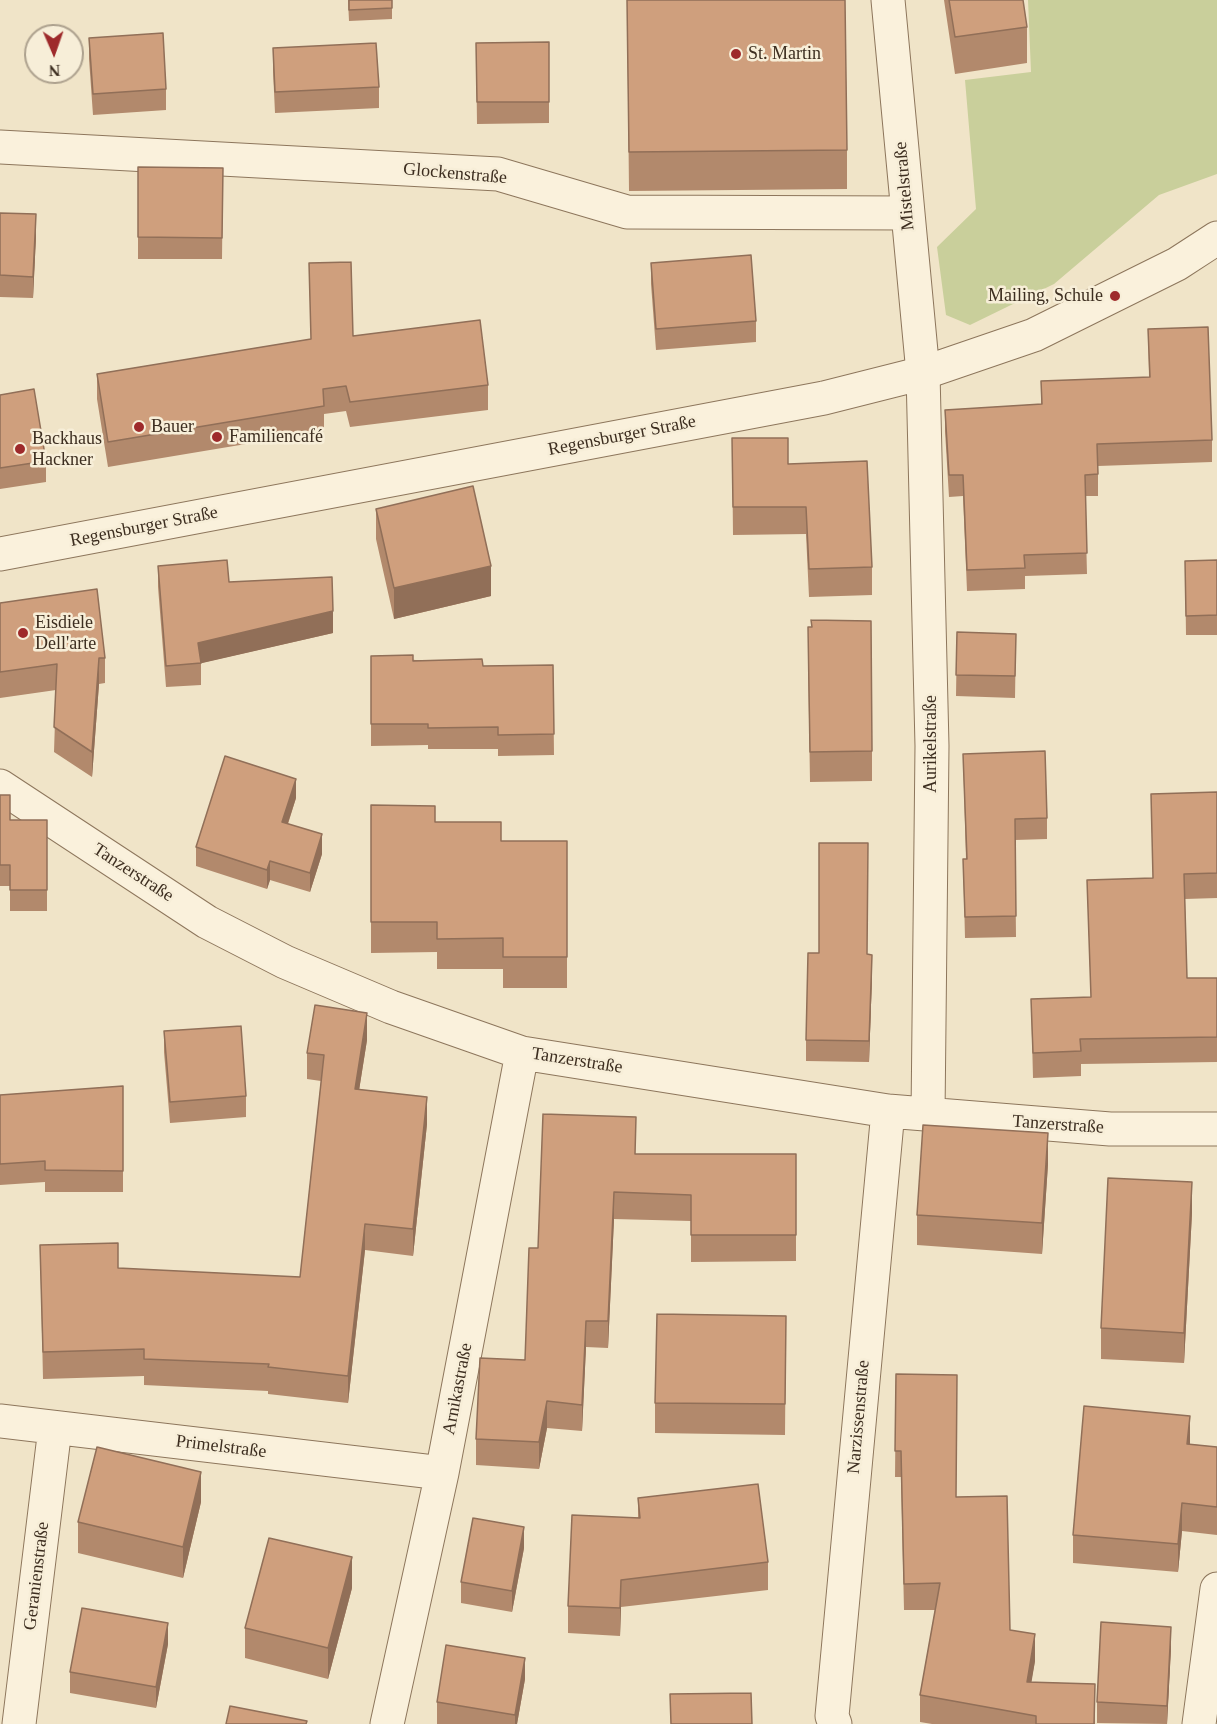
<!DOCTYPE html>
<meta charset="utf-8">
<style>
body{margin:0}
#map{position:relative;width:1217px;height:1724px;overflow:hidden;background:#f0e4c8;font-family:Georgia,serif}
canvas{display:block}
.north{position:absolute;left:24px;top:24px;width:60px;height:60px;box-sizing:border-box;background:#f7eed8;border:2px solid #ada18e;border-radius:50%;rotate:178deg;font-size:16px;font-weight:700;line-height:24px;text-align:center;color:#3d2e20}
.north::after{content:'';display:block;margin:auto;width:21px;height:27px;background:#9e2a2b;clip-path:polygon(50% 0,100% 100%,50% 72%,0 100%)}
</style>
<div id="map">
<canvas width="1217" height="1724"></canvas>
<div class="north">N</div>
</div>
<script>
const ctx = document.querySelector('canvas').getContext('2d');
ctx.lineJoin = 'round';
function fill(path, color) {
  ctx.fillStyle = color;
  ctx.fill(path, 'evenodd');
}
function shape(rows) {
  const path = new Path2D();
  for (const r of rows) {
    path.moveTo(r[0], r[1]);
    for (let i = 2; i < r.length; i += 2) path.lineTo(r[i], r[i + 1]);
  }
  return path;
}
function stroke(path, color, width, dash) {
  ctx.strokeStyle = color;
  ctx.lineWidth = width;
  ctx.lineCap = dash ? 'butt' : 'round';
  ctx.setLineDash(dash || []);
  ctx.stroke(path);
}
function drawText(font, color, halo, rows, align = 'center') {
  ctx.font = font + ' Georgia,serif';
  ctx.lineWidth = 5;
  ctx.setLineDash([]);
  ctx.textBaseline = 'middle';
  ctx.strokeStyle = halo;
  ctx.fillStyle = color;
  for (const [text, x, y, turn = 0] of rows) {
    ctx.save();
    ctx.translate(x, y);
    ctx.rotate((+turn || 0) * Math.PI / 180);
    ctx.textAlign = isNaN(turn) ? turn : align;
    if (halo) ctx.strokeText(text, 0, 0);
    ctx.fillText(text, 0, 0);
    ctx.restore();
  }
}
fill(shape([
 [1028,0,1217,0,1217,174,1159,195,1054,284,970,325,946,315,937,247,976,209,965,80,1031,72]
]), '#c9cf9b');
const minor = shape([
 [888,0,923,373,932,746,928,1115],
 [0,147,498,174,627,212,907,213],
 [0,786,207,922,285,962,391,1007,522,1053,888,1111,1110,1129,1217,1129],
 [0,1421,442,1473],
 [19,1724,55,1428],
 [387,1724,442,1473,522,1053],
 [835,1724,832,1716,888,1111],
 [1199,1724,1217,1589]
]);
const tertiary = shape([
 [0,554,824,398,923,373,1034,335,1177,264,1217,238]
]);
stroke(minor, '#8d765c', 35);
stroke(tertiary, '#8d765c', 35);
stroke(minor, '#faf1dc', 33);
stroke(tertiary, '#faf1dc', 33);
fill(shape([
 [348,0,392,0,392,19,349,21],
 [627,0,847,150,847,189,629,191],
 [944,0,1023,0,1027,27,1027,63,955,74],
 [89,38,166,89,166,110,93,115,89,59],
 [549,42,549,123,477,124,476,43],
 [273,48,379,87,379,108,275,113,273,70],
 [138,167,223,168,222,259,138,259],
 [0,213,36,236,33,298,0,297],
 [309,263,353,336,488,385,488,410,350,427,346,411,324,414,324,431,108,467,97,399,97,374,311,339],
 [651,263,756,321,756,342,656,350,651,284],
 [1148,329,1212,440,1212,462,1098,466,1098,496,1085,496,1087,574,1025,576,1025,589,967,591,963,496,949,497,945,431,945,410,1041,404,1041,381,1149,377],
 [0,395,46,461,46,482,0,489],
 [732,438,788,464,872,567,872,595,809,597,806,534,733,535],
 [376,509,491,596,394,619,376,539],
 [1217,560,1217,635,1186,635,1185,561],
 [158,566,333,633,201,663,201,685,166,687,158,587],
 [0,603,105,658,105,683,99,684,92,777,54,752,56,690,0,698],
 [957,632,1016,634,1015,698,956,696],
 [371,656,483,666,553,665,554,755,498,756,498,749,428,749,428,745,371,746],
 [808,657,872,751,872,781,810,782],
 [963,754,1047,818,1047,839,1015,840,1016,937,965,938,963,859,966,859],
 [1217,792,1217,898,1185,899,1187,978,1217,978,1217,1062,1081,1064,1081,1076,1033,1078,1031,999,1091,997,1087,880,1153,878,1151,794],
 [0,795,10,820,47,820,47,911,10,911,10,886,0,886],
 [296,798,288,824,322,854,310,892,270,880,267,889,196,866,196,847],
 [371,805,435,822,501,841,567,841,567,988,503,988,503,969,437,969,437,952,371,953],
 [872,976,869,1062,806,1061,806,1040],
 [164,1031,246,1096,246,1117,170,1123,164,1052],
 [367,1040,359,1090,427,1124,413,1256,365,1250,348,1403,268,1394,268,1391,144,1385,144,1376,43,1379,40,1245,118,1268,300,1277,321,1081,307,1079,307,1053],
 [123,1086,123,1192,45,1192,45,1182,0,1185,0,1095],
 [636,1154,796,1154,796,1261,691,1262,691,1221,614,1219,608,1348,586,1347,582,1431,547,1428,539,1469,476,1465,476,1439,525,1360,538,1248],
 [1048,1164,1042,1254,917,1245,917,1215],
 [1192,1213,1184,1363,1101,1359,1101,1328],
 [786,1316,785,1435,655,1433,655,1403],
 [896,1374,956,1497,1010,1630,1035,1661,1031,1682,1095,1684,1095,1724,932,1724,920,1722,920,1695,935,1610,904,1610,901,1477,895,1477],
 [1190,1444,1217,1447,1217,1535,1182,1531,1178,1572,1073,1563,1073,1535],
 [638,1498,768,1562,768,1590,621,1607,620,1636,568,1633,568,1606,638,1517],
 [201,1502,183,1578,78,1553,78,1522],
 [524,1548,512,1612,461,1603,461,1582],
 [352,1588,328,1679,245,1658,245,1628],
 [168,1644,156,1708,70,1693,70,1672],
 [1171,1648,1167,1724,1097,1723,1097,1702],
 [525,1679,517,1724,437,1724,437,1702]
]), '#b2896c');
fill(shape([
 [36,214,36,236,33,298,33,277],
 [491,566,491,596,394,619,394,588],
 [333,611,333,633,198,664,198,643],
 [99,658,99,684,92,777,92,752],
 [296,779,296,798,282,841,282,822],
 [322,834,322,854,310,892,310,873],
 [270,861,270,880,267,889,267,870],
 [872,955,872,976,869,1062,869,1041],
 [367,1013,367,1040,355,1116,355,1089],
 [427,1097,427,1124,413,1256,413,1229],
 [1048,1133,1048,1164,1042,1254,1042,1223],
 [1192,1182,1192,1213,1184,1363,1184,1333],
 [614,1192,614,1219,608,1348,608,1321],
 [365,1224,365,1250,348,1403,348,1376],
 [586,1321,586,1347,582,1431,582,1405],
 [547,1401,547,1428,539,1469,539,1442],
 [1190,1416,1190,1445,1187,1444],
 [201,1472,201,1502,183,1578,183,1547],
 [1182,1503,1182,1531,1178,1572,1178,1544],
 [524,1527,524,1548,512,1612,512,1591],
 [352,1557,352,1588,328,1679,328,1648],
 [621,1580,621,1607,620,1636,620,1608],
 [168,1623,168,1644,156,1708,156,1687],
 [1171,1627,1171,1648,1167,1724,1167,1706],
 [1035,1634,1035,1661,1027,1709,1027,1682],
 [525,1658,525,1679,517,1724,515,1724,515,1715]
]), '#916f58');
const building = shape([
 [349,0,392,0,392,8,349,10,349,0],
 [627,0,845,0,847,150,629,152,627,0],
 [949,0,1023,0,1027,27,955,37,949,0],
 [163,33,166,89,93,94,89,38,163,33],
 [549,42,549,102,477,102,476,43,549,42],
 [376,43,379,87,275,92,273,48,376,43],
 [138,167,223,168,222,238,138,237,138,167],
 [0,213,36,214,33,277,0,275,0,213],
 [751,255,756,321,656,329,651,263,751,255],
 [351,262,353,336,480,320,488,385,350,402,346,386,323,389,324,406,108,442,97,374,311,339,309,263,351,262],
 [1208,327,1212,440,1097,444,1098,474,1085,475,1087,553,1024,555,1025,568,967,570,963,475,949,475,945,410,1042,404,1041,381,1150,377,1148,329,1208,327],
 [34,389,46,461,0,468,0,395,34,389],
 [732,438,788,438,788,464,867,461,872,567,809,569,806,507,733,507,732,438],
 [473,486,491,566,394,588,376,509,473,486],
 [227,560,229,582,332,577,333,611,198,643,201,663,166,666,158,566,227,560],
 [1217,560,1217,615,1186,616,1185,561,1217,560],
 [97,589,105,658,99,658,92,752,54,727,57,664,0,672,0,603,97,589],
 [811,620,871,621,872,751,810,752,808,627,812,627,811,620],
 [957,632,1016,634,1015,676,956,675,957,632],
 [413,655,413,661,482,659,483,666,553,665,554,734,498,735,498,727,428,728,428,724,371,724,371,656,413,655],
 [1045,751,1047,818,1015,819,1016,916,965,917,963,859,967,859,963,754,1045,751],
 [225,756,296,779,282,822,322,834,310,873,270,861,267,870,196,847,225,756],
 [1217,792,1217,873,1184,874,1187,978,1217,978,1217,1037,1080,1039,1081,1051,1033,1053,1031,999,1091,997,1087,880,1153,878,1151,794,1217,792],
 [0,795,10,795,10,820,47,820,47,890,10,890,10,865,0,865,0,795],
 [371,805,435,806,435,822,501,822,501,841,567,841,567,957,503,957,503,938,437,939,437,922,371,922,371,805],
 [819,843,868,843,867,954,872,955,869,1041,806,1040,808,953,819,953,819,843],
 [315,1005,367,1013,355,1089,427,1097,413,1229,365,1224,348,1376,268,1367,269,1364,144,1359,144,1349,43,1352,40,1245,118,1243,118,1268,300,1277,324,1055,307,1053,315,1005],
 [241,1026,246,1096,170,1102,164,1031,241,1026],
 [123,1086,123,1171,45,1170,45,1161,0,1164,0,1095,123,1086],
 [543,1114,636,1117,635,1154,796,1154,796,1235,691,1235,691,1195,614,1192,608,1321,586,1321,582,1405,547,1401,539,1442,476,1439,480,1358,525,1360,529,1248,538,1248,543,1114],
 [923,1125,1048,1133,1042,1223,917,1215,923,1125],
 [1108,1178,1192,1182,1184,1333,1101,1328,1108,1178],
 [657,1314,786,1316,785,1404,655,1403,657,1314],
 [896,1374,957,1375,956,1497,1007,1496,1010,1630,1035,1634,1027,1682,1095,1684,1094,1724,1036,1724,1036,1716,920,1695,940,1583,904,1584,901,1451,895,1451,896,1374],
 [1084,1406,1190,1416,1187,1444,1217,1447,1217,1507,1182,1503,1178,1544,1073,1535,1084,1406],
 [97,1447,201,1472,183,1547,78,1522,97,1447],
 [758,1484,768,1562,621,1580,620,1608,568,1606,572,1515,640,1518,638,1498,758,1484],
 [473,1518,524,1527,512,1591,461,1582,473,1518],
 [269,1538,352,1557,328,1648,245,1628,269,1538],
 [82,1608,168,1623,156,1687,70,1672,82,1608],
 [1101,1622,1171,1627,1167,1706,1097,1702,1101,1622],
 [446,1645,525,1658,515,1715,437,1702,446,1645],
 [751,1693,752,1724,671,1724,670,1694,751,1693],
 [230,1706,307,1721,306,1724,226,1724,230,1706]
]);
fill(building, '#cf9f7d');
stroke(building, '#916f58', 1.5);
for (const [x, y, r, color] of [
 [736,54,6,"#9e2a2b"],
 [1115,296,6,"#9e2a2b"],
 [139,427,6,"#9e2a2b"],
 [217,437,6,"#9e2a2b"],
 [20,449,6,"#9e2a2b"],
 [23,633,6,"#9e2a2b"]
]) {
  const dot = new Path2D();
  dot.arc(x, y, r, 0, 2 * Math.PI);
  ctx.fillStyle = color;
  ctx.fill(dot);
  stroke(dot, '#f7eed8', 2);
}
drawText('18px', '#3d2e20', '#f7eed8', [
 ["St. Martin",748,54],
 ["Mailing, Schule",1103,296,"right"],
 ["Bauer",151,427],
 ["Familiencafé",229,437],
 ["Backhaus",32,439],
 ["Hackner",32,460],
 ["Eisdiele",35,623],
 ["Dell'arte",35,644]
], 'left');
drawText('18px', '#3d2e20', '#f7eed8', [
 ["Glockenstraße",455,174,5],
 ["Mistelstraße",905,186,-95],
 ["Regensburger Straße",622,436,-11],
 ["Regensburger Straße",144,527,-11],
 ["Aurikelstraße",931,744,-90],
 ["Tanzerstraße",133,873,33],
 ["Tanzerstraße",577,1061,9],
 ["Tanzerstraße",1058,1125,4],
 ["Arnikastraße",458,1389,-79],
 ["Narzissenstraße",859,1417,-85],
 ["Primelstraße",221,1447,7],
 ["Geranienstraße",37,1576,-83]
]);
</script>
